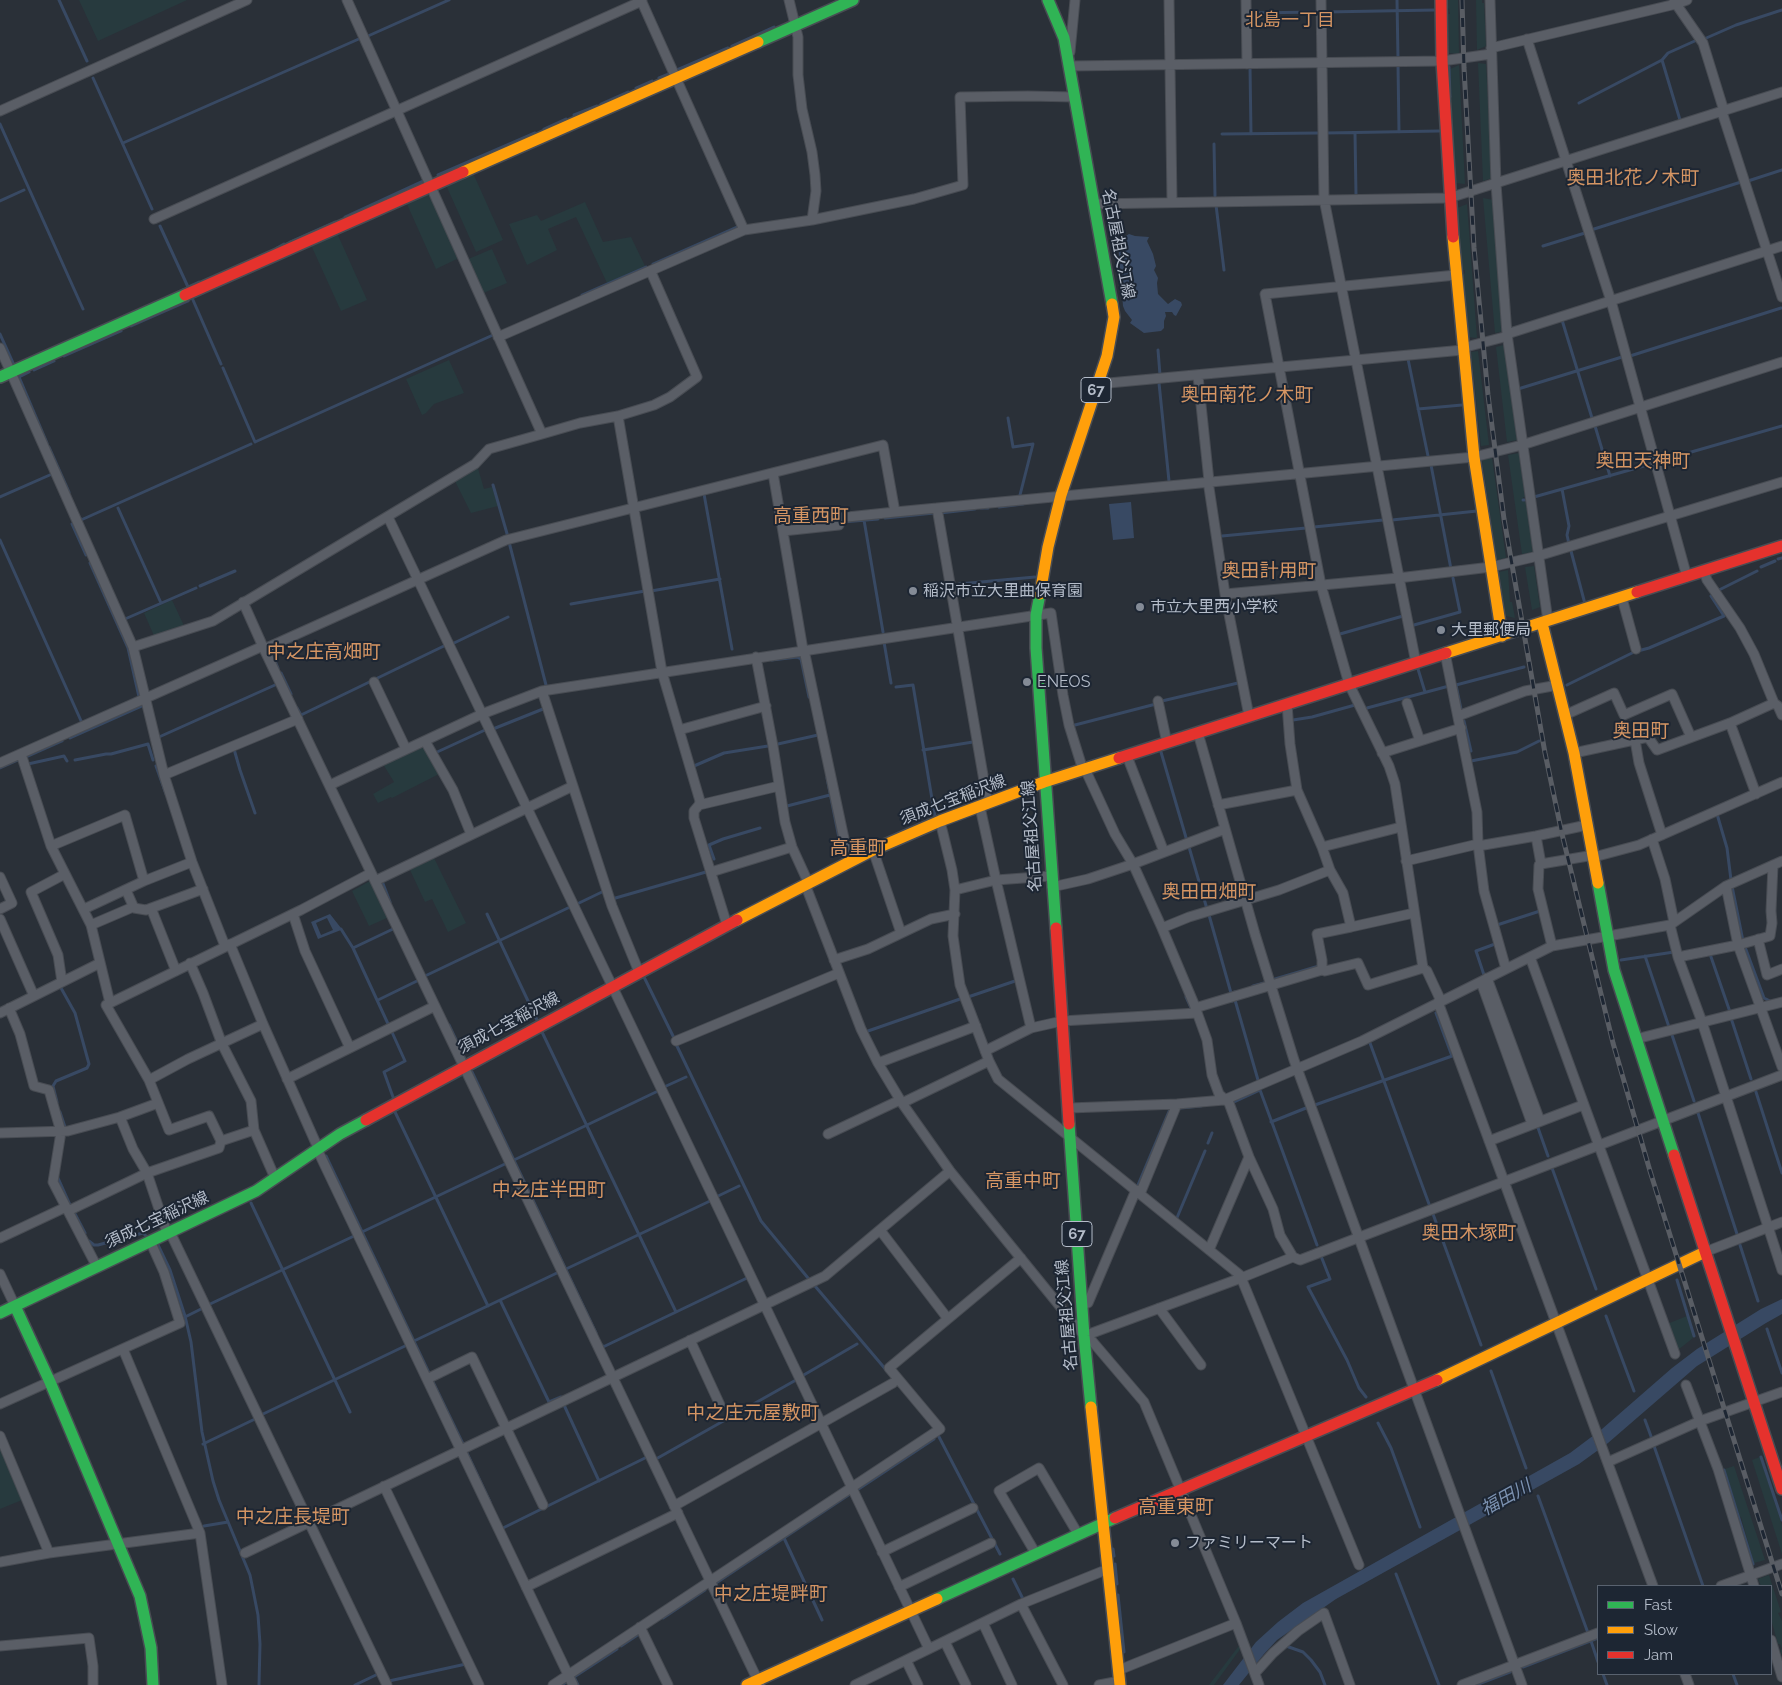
<!DOCTYPE html>
<meta charset="utf-8">
<style>
body{margin:0}
#map{position:relative;width:1782px;height:1685px;overflow:hidden;background:#2a3038;font-family:Raleway,sans-serif}
canvas{display:block}
.legend{position:absolute;left:1597px;top:1585px;width:175px;height:90px;box-sizing:border-box;background:#1d2633;border:1px solid #59626f;margin:0;padding:6px 9px;list-style:none;font-size:15px;color:#b4bcc9}
.legend li{display:flex;align-items:center;gap:10px;height:25px}
.legend b{width:25px;border:1px solid #59626f}
</style>
<div id="map">
<canvas width="1782" height="1685"></canvas>
<ul class="legend">
<li><b style="height:6px;background:#30b455"></b>Fast</li>
<li><b style="height:6px;background:#ff9f0a"></b>Slow</li>
<li><b style="height:6px;background:#e5322d"></b>Jam</li>
</ul>
</div>
<script>
const ctx = document.querySelector('canvas').getContext('2d');
ctx.lineJoin = 'round';
function fill(path, color) {
  ctx.fillStyle = color;
  ctx.fill(path, 'evenodd');
}
function shape(rows) {
  const path = new Path2D();
  for (const r of rows) {
    path.moveTo(r[0], r[1]);
    for (let i = 2; i < r.length; i += 2) path.lineTo(r[i], r[i + 1]);
  }
  return path;
}
function stroke(path, color, width, dash) {
  ctx.strokeStyle = color;
  ctx.lineWidth = width;
  ctx.lineCap = dash ? 'butt' : 'round';
  ctx.setLineDash(dash || []);
  ctx.stroke(path);
}
function drawText(font, color, halo, rows, align = 'center') {
  ctx.font = font + ' Raleway,"Noto Sans JP",sans-serif';
  ctx.lineWidth = 4;
  ctx.setLineDash([]);
  ctx.textBaseline = 'middle';
  ctx.strokeStyle = halo;
  ctx.fillStyle = color;
  for (const [text, x, y, turn = 0] of rows) {
    ctx.save();
    ctx.translate(x, y);
    ctx.rotate((+turn || 0) * Math.PI / 180);
    ctx.textAlign = isNaN(turn) ? turn : align;
    if (halo) ctx.strokeText(text, 0, 0);
    ctx.fillText(text, 0, 0);
    ctx.restore();
  }
}
fill(shape([
 [79,0,187,0,98,41],
 [1448,0,1458,0,1459,54,1449,53,1448,14,1450,14,1449,9,1448,8],
 [1476,0,1482,0,1482,3,1484,3,1486,46,1477,50],
 [1478,63,1486,64,1492,178,1483,181],
 [1459,65,1465,184,1455,183,1450,69],
 [473,173,503,240,476,252,446,185],
 [427,193,432,199,459,258,436,269,406,202],
 [1483,198,1494,200,1505,331,1495,333],
 [585,202,603,242,631,237,645,266,607,283,576,217,548,229,557,250,527,265,509,224,537,215,541,221],
 [1467,204,1477,338,1468,337,1462,275,1465,273,1465,270,1462,270,1457,208],
 [337,233,367,300,341,311,311,245],
 [492,249,507,283,481,294,466,260],
 [1504,345,1517,440,1507,442,1496,347],
 [1478,351,1489,445,1481,446,1471,352],
 [449,360,464,393,434,404,426,413,422,415,406,379],
 [1519,453,1525,497,1523,497,1524,502,1526,502,1533,552,1522,554,1508,455],
 [1492,458,1506,558,1497,560,1482,460],
 [477,465,484,489,492,487,498,506,471,513,454,479],
 [1534,566,1540,607,1532,610,1525,567],
 [1508,570,1510,602,1512,602,1515,618,1506,616,1499,572],
 [172,600,185,628,155,638,144,613],
 [425,745,441,773,392,798,391,797,378,803,373,794,394,782,383,764],
 [434,858,466,923,448,932,432,899,425,902,410,870],
 [370,881,389,917,369,926,352,891],
 [1687,1316,1693,1338,1678,1350,1667,1324],
 [0,1449,22,1500,0,1509],
 [1760,1457,1782,1525,1782,1554,1752,1460],
 [1734,1466,1765,1560,1754,1563,1741,1517,1740,1517,1725,1469],
 [1769,1575,1781,1612,1778,1613,1782,1621,1782,1656,1780,1650,1782,1649,1780,1644,1778,1644,1771,1619,1771,1586,1761,1586,1758,1579],
 [1242,1644,1241,1648,1214,1685,1209,1685,1238,1647]
]), '#273a3e');
fill(shape([
 [1129,234,1135,236,1149,237,1147,241,1153,254,1156,266,1154,270,1158,278,1157,283,1158,294,1168,304,1175,299,1181,302,1182,305,1176,316,1174,315,1172,312,1165,312,1166,316,1164,321,1164,328,1161,331,1144,333,1130,323,1132,320,1125,311,1123,306,1118,244,1121,239],
 [1131,502,1134,538,1113,540,1109,504],
 [330,914,341,928,341,930,318,939,311,922],
 [327,918,333,930,321,935,316,923],
 [1782,1299,1782,1314,1766,1323,1697,1366,1608,1443,1579,1464,1336,1599,1277,1640,1264,1654,1239,1685,1223,1685,1256,1642,1278,1622,1303,1603,1570,1453,1602,1429,1672,1368,1697,1349,1761,1309]
]), '#384963');
stroke(shape([
 [59,0,87,61],
 [1397,0,1398,58],
 [1325,12,1435,10],
 [1250,13,1318,12],
 [368,36,449,0],
 [1704,39,1736,25,1782,10],
 [732,46,774,27],
 [1662,60,1680,120],
 [1398,65,1399,132],
 [1250,67,1251,134],
 [1449,67,1450,97],
 [677,70,728,48],
 [93,78,152,209],
 [659,78,669,74],
 [636,88,652,81],
 [1579,103,1662,60,1668,53,1697,40],
 [601,104,628,92],
 [574,115,597,106],
 [0,124,83,309],
 [544,129,566,119],
 [1326,133,1439,131],
 [1355,133,1356,195],
 [1222,134,1319,133],
 [123,143,361,38],
 [1214,144,1215,196],
 [438,175,535,133],
 [1748,181,1782,170],
 [0,201,24,190],
 [1216,205,1224,270],
 [345,217,423,181],
 [160,226,188,287,199,282],
 [1591,230,1741,182],
 [290,242,335,222],
 [1543,246,1585,233],
 [277,248,284,244],
 [653,264,737,227],
 [582,295,646,267],
 [193,300,221,364],
 [1562,320,1592,418],
 [131,326,188,301],
 [0,334,14,365],
 [1158,350,1160,375],
 [64,356,121,331],
 [1630,356,1781,308],
 [1408,359,1428,456],
 [223,368,255,442,493,335],
 [34,370,54,361],
 [29,372,19,377,47,443],
 [1159,383,1169,481],
 [1518,389,1622,357],
 [1418,409,1462,405],
 [1008,418,1013,447,1033,444,1020,495],
 [1595,426,1610,476],
 [49,447,69,492],
 [1660,461,1782,426],
 [1431,465,1451,569],
 [493,485,508,537],
 [1562,489,1569,526,1567,535,1569,544],
 [704,494,732,649],
 [0,497,52,474],
 [1534,497,1651,464],
 [1523,500,1525,500],
 [999,507,1023,504],
 [118,508,161,603],
 [981,508,988,508],
 [940,513,975,509],
 [80,518,81,520,251,444],
 [885,518,934,513],
 [864,520,883,632],
 [1392,520,1477,511],
 [843,522,878,519],
 [72,524,86,555],
 [1314,527,1383,520],
 [1222,536,1306,528],
 [0,540,82,723],
 [509,542,546,685],
 [1571,551,1585,604],
 [1778,559,1782,558],
 [90,563,128,648,139,697],
 [1761,567,1775,561],
 [959,584,1035,577],
 [200,586,235,571],
 [1719,590,1757,571],
 [651,591,720,579],
 [571,604,645,591],
 [125,619,196,588],
 [1414,625,1460,612,1453,578],
 [1340,634,1403,616],
 [884,642,891,683],
 [452,644,508,617],
 [772,660,797,657,801,659,809,697],
 [275,661,278,668],
 [1418,669,1425,692],
 [281,673,291,694],
 [1567,685,1634,652,1649,648,1724,616,1711,596],
 [896,687,913,685,935,817],
 [1162,701,1238,683],
 [297,708,301,715,446,645],
 [1367,708,1449,686],
 [1461,709,1456,685,1524,667],
 [1293,720,1312,717,1355,705],
 [1464,721,1471,751],
 [1075,725,1156,704],
 [493,729,543,709],
 [159,737,275,685],
 [70,738,142,706],
 [778,744,818,735],
 [233,750,234,749,240,770,255,813],
 [923,750,973,742],
 [1161,752,1187,841],
 [435,753,485,730],
 [26,757,62,741],
 [75,760,106,754,111,754,148,744,153,760],
 [1471,761,1517,752,1539,741],
 [28,764,64,756,67,761],
 [156,766,166,794],
 [694,766,724,753,768,746],
 [0,768,18,760],
 [827,778,843,858],
 [787,806,830,795],
 [1717,814,1727,848,1731,880],
 [1189,847,1207,909],
 [714,859,709,845,723,839,760,828],
 [382,881,390,902],
 [1732,886,1743,941],
 [612,899,706,872],
 [578,906,577,904,604,891],
 [487,914,537,1020],
 [1209,915,1231,993,1235,992],
 [1497,925,1540,911],
 [341,929,353,948,389,1026],
 [1745,947,1764,998,1770,1001],
 [353,948,393,929],
 [1710,954,1730,1012],
 [1645,956,1669,1027],
 [1621,960,1674,952],
 [1484,975,1476,951,1495,944,1496,941],
 [425,976,570,907],
 [644,977,674,1038],
 [1275,979,1319,966],
 [1253,986,1264,983],
 [968,997,1015,981],
 [1186,997,1191,1008],
 [378,1000,419,980],
 [1232,1001,1235,1000,1258,1080],
 [1731,1018,1751,1079],
 [449,1025,465,1059],
 [391,1030,405,1061,384,1072,393,1097],
 [868,1031,960,999],
 [542,1032,676,1312],
 [1671,1032,1694,1101],
 [1370,1043,1429,1204],
 [676,1044,761,1221,808,1278],
 [472,1072,596,1333],
 [664,1087,686,1077],
 [1756,1092,1782,1173],
 [57,1102,53,1086,56,1081,87,1068,89,1064,75,1013,61,988],
 [1234,1102,1260,1090,1317,1245],
 [1315,1105,1452,1056,1436,1013],
 [1181,1108,1201,1106],
 [60,1112,65,1127],
 [395,1112,488,1306],
 [1698,1113,1737,1234],
 [1271,1122,1306,1108],
 [1537,1125,1548,1156],
 [1208,1143,1212,1133],
 [326,1156,429,1373],
 [514,1160,658,1091],
 [1552,1168,1596,1289],
 [58,1178,71,1207],
 [1138,1185,1170,1109],
 [716,1197,739,1186],
 [251,1203,350,1412],
 [74,1212,85,1233],
 [1433,1214,1481,1345],
 [1176,1220,1205,1151],
 [362,1232,507,1163],
 [89,1241,94,1245,98,1245,143,1233,146,1236],
 [158,1245,170,1270,185,1316,191,1342,202,1432,213,1481,219,1500,250,1575,258,1615,260,1644,259,1685],
 [1740,1245,1758,1301],
 [1321,1256,1330,1279,1308,1287,1347,1360,1359,1388,1366,1397],
 [566,1269,710,1201],
 [1677,1280,1694,1336],
 [815,1286,887,1371],
 [500,1300,549,1402,561,1397],
 [208,1305,354,1236],
 [187,1316,203,1308],
 [1606,1316,1634,1391],
 [1767,1329,1782,1373],
 [414,1341,559,1272],
 [602,1345,603,1347,747,1278],
 [1491,1371,1526,1468],
 [802,1376,857,1344],
 [432,1380,463,1444],
 [564,1405,599,1481],
 [261,1415,405,1346],
 [1645,1420,1652,1439],
 [1378,1423,1391,1448,1420,1527],
 [938,1435,1000,1554],
 [203,1444,255,1419],
 [1654,1446,1703,1586],
 [466,1451,490,1502],
 [1761,1457,1782,1520],
 [656,1459,796,1380],
 [1724,1470,1753,1564],
 [857,1490,934,1439],
 [1538,1496,1588,1633],
 [204,1526,228,1522],
 [503,1528,647,1457],
 [784,1538,822,1620],
 [1113,1549,1114,1556],
 [1115,1564,1117,1584],
 [1396,1574,1439,1685],
 [1013,1579,1023,1599],
 [716,1583,850,1494],
 [1118,1595,1124,1652],
 [663,1618,705,1590],
 [1591,1641,1598,1662],
 [621,1646,639,1634],
 [1286,1646,1303,1652,1311,1660,1320,1672,1325,1685],
 [1523,1667,1598,1638],
 [1603,1674,1607,1685],
 [1733,1674,1737,1685],
 [574,1677,617,1649],
 [574,1677,578,1685],
 [389,1681,466,1664],
 [355,1685,378,1674],
 [562,1685,566,1682],
 [1476,1685,1510,1672]
]), '#384963', 3);
const street = shape([
 [347,0,542,434,580,423,618,416,654,405,670,397,697,377,651,272],
 [641,0,744,230],
 [1169,0,1172,201],
 [1246,0,1247,64],
 [1321,0,1324,199,1416,663],
 [1490,0,1496,184,1507,334,1548,621],
 [1674,1,1703,43,1724,111],
 [1527,39,1611,301,1687,577],
 [1491,48,1676,4,1687,0],
 [1070,52,1075,0],
 [1069,66,1442,61,1491,54],
 [0,111,247,0],
 [1722,112,1782,297],
 [1093,204,1449,198,1782,92],
 [154,219,642,1],
 [812,220,914,199,963,185,960,97,1028,96,1075,97],
 [1507,334,1782,246],
 [498,337,744,230,812,220,816,191,815,175,812,152,802,109,798,75,798,37,789,0],
 [0,348,133,647,164,775,192,862,225,946],
 [1462,348,1508,336],
 [1198,376,1209,481],
 [1098,384,1463,350],
 [618,416,662,672,700,801,699,805,694,811,694,818,727,925],
 [773,473,803,650],
 [1208,481,1225,594,1249,716],
 [937,508,988,804],
 [388,517,929,1649],
 [783,531,839,525,838,518,895,512],
 [1704,571,1707,580,1740,628,1754,654,1774,703,1778,706,1782,715],
 [1225,594,1398,578,1491,567,1538,556,1782,482],
 [1622,598,1636,649],
 [243,602,264,649,760,1685],
 [133,647,213,621,475,464,489,449,542,434],
 [264,649,506,540,883,445,895,512,1474,457,1522,445,1782,362],
 [804,650,849,862],
 [1445,653,1477,812,1478,844,1484,891,1506,969],
 [756,657,773,746,785,822,792,847,808,882],
 [374,682,406,749],
 [542,691,612,906,639,972],
 [1158,701,1167,743],
 [1407,703,1420,741],
 [1287,704,1290,744,1297,790,1322,847,1401,827],
 [1565,715,1614,693,1624,715,1672,694,1691,737],
 [1458,716,1525,691,1558,685],
 [1730,723,1756,794],
 [679,730,766,706],
 [1198,733,1255,934,1294,1060,1522,1685],
 [1635,740,1639,763,1662,835],
 [425,741,453,790,471,834],
 [1382,753,1461,728],
 [1574,753,1648,737,1657,750,1730,723,1774,703],
 [21,754,51,846,91,925,110,1003,301,910,371,873],
 [1127,756,1164,852],
 [0,763,263,646],
 [1085,769,1115,834,1133,864,1162,928,1194,1004,1207,1040,1212,1075,1219,1094,1229,1103,1249,1157,1273,1209,1280,1235,1293,1257,1300,1260,1782,1075],
 [164,775,298,719],
 [330,785,482,714,542,691,1051,613,1063,695,1069,725,1083,770],
 [699,805,779,786],
 [1218,805,1297,790],
 [980,807,996,880,1051,876],
 [940,821,952,870,955,890,953,936,960,985,989,1061,998,1079,1240,1275,1359,1565],
 [1536,836,1541,864,1539,865,1538,889,1552,946],
 [1652,839,1665,879,1674,922],
 [51,846,125,815,144,881],
 [1478,846,1536,836,1587,825],
 [873,850,901,933],
 [1594,857,1639,845,1782,782],
 [1406,861,1478,844],
 [1782,861,1726,886,1738,945,1782,1067],
 [1541,864,1594,855],
 [1330,870,1343,893,1351,927,1414,913],
 [711,872,792,847],
 [0,877,12,903,0,909],
 [375,881,573,786],
 [805,884,861,1029,878,1063,902,1103,950,1171,1084,1336,1092,1341,1144,1402,1236,1623,1259,1685],
 [1726,886,1670,925,1678,957,1702,1022,1782,1270],
 [1052,887,1088,879,1133,864,1225,829],
 [126,890,134,908,146,910,203,889],
 [955,890,996,880,1031,1028],
 [151,908,176,971],
 [84,909,144,881,192,862],
 [293,914,305,951,350,1048],
 [0,919,34,996],
 [91,925,133,907],
 [1162,928,1189,917,1279,890,1330,870,1322,847],
 [1758,939,1767,975,1782,969],
 [230,944,263,1024,318,1148],
 [1530,957,1675,1354],
 [1678,957,1738,945,1770,936,1772,923,1771,911,1773,865],
 [834,960,868,949,931,919,955,914],
 [1322,970,1325,971,1358,963,1368,985,1423,968],
 [1487,978,1540,1121],
 [62,982,58,955,31,892,65,874],
 [1481,982,1532,1124],
 [1441,1001,1427,971,1423,968,1395,784,1389,766,1349,684,1321,585,1265,294,1456,275],
 [1438,1002,1653,1586],
 [110,1003,106,1005,149,1080,169,1130,209,1116,221,1141],
 [9,1008,20,1034,34,1086,49,1090,61,1132,53,1182,97,1267],
 [1195,1008,1322,970,1322,960,1317,934,1351,927],
 [0,1013,100,963],
 [1636,1039,1782,1002],
 [676,1041,839,973],
 [985,1051,1031,1028,1062,1021,1197,1013],
 [878,1063,976,1026],
 [287,1079,435,1006],
 [149,1080,188,1059,263,1024],
 [902,1103,989,1061],
 [1069,1108,1177,1104,1224,1100,1362,1041,1552,946,1670,925],
 [120,1117,158,1103],
 [254,1130,275,1178],
 [0,1133,68,1131,120,1117,133,1149,147,1173,167,1233],
 [828,1134,900,1100],
 [1489,1141,1583,1105],
 [317,1149,573,1685],
 [1140,1194,1177,1104],
 [68,1211,147,1173,219,1148,221,1141,254,1130,251,1101,222,1044,203,993,190,963],
 [880,1230,948,1319],
 [170,1232,387,1685],
 [0,1238,66,1207],
 [1209,1250,1249,1157],
 [1705,1252,1782,1222],
 [0,1274,15,1306],
 [1082,1304,1088,1303,1136,1190],
 [1159,1308,1201,1365],
 [1084,1336,1241,1278,1293,1257],
 [690,1340,720,1405],
 [123,1349,200,1533,222,1685],
 [427,1379,472,1357,543,1505],
 [1686,1385,1718,1469,1754,1586],
 [0,1404,180,1323,164,1272,150,1241],
 [0,1436,49,1553],
 [1608,1462,1700,1421,1782,1392],
 [384,1486,479,1685],
 [674,1506,893,1383],
 [882,1552,973,1508],
 [245,1553,825,1276,950,1171],
 [1036,1554,999,1491,1039,1468,1078,1534],
 [0,1562,49,1553,200,1533],
 [1721,1586,1782,1564],
 [526,1587,678,1513],
 [899,1587,991,1543],
 [1021,1604,1063,1685],
 [983,1623,1012,1685],
 [640,1627,668,1685],
 [1771,1640,1782,1677],
 [945,1642,966,1685],
 [0,1646,89,1638,93,1666,93,1685],
 [906,1660,918,1685],
 [1119,1670,1236,1623],
 [1255,1673,1273,1653,1298,1631,1324,1613,1350,1685],
 [1685,1674,1689,1685],
 [553,1685,940,1429,889,1368,1021,1258],
 [855,1685,1021,1604,1108,1569],
 [1099,1685,1120,1681],
 [1462,1685,1598,1633]
]);
const fast = shape([
 [1048,0,1064,38,1112,304],
 [758,42,853,0],
 [0,377,185,295],
 [1040,594,1036,615,1036,648,1056,928],
 [1598,883,1614,970,1674,1155],
 [1069,1124,1084,1336,1091,1407],
 [15,1306,50,1382,140,1596,151,1648,153,1685],
 [0,1313,256,1191,340,1134,366,1120],
 [937,1599,1115,1518]
]);
const slow = shape([
 [463,172,758,42],
 [1453,237,1474,457,1502,636],
 [1040,594,1048,547,1061,495,1107,356,1114,317,1112,304],
 [1542,623,1574,753,1598,883],
 [1446,653,1637,592],
 [737,920,873,850,940,821,1044,782,1119,758],
 [1437,1380,1705,1252],
 [1091,1407,1120,1685],
 [747,1685,937,1599]
]);
const jam = shape([
 [1441,0,1442,61,1453,237],
 [185,295,463,172],
 [1637,592,1782,546],
 [1119,758,1446,653],
 [1056,928,1069,1124],
 [366,1120,737,920],
 [1674,1155,1782,1489],
 [1115,1518,1437,1380]
]);
stroke(street, '#484c53', 11);
stroke(fast, '#484c53', 14);
stroke(slow, '#484c53', 14);
stroke(jam, '#484c53', 14);
stroke(street, '#5a5e66', 9);
stroke(fast, '#30b455', 11);
stroke(slow, '#ff9f0a', 11);
stroke(jam, '#e5322d', 11);
const rail = shape([
 [1462,0,1464,68,1474,248,1488,395,1504,519,1545,753,1562,834,1613,1043,1650,1171,1782,1594]
]);
stroke(rail, '#595d64', 5);
stroke(rail, '#1d2633', 3, [9]);
for (const [x, y, r, color] of [
 [913,591,5,"#848b96"],
 [1140,607,5,"#848b96"],
 [1441,630,5,"#848b96"],
 [1027,682,5,"#848b96"],
 [1175,1543,5,"#848b96"]
]) {
  const dot = new Path2D();
  dot.arc(x, y, r, 0, 2 * Math.PI);
  ctx.fillStyle = color;
  ctx.fill(dot);
  stroke(dot, '#1d2633', 2);
}
for (const [x, y, w] of [
 [1096,390,30],
 [1077,1234,30]
]) {
  const box = new Path2D();
  box.roundRect(x - w / 2, y - 12.5, w, 25, 4);
  ctx.fillStyle = '#1d2633';
  ctx.fill(box);
  stroke(box, '#b4bcc9', 1);
}
drawText('bold 15px', '#b4bcc9', null, [
 ["67",1096,390],
 ["67",1077,1234]
]);
drawText('16px', '#b4bcc9', '#1d2633', [
 ["名古屋祖父江線",1118,244,79],
 ["須成七宝稲沢線",953,800,-21],
 ["名古屋祖父江線",1032,836,-94],
 ["須成七宝稲沢線",509,1023,-28],
 ["須成七宝稲沢線",157,1220,-25],
 ["名古屋祖父江線",1067,1315,-95]
]);
drawText('16px', '#b4bcc9', '#1d2633', [
 ["稲沢市立大里曲保育園",923,591],
 ["市立大里西小学校",1150,607],
 ["大里郵便局",1451,630],
 ["ENEOS",1037,682],
 ["ファミリーマート",1185,1543]
], 'left');
drawText('18px', '#d59563', '#1d2633', [
 ["北島一丁目",1290,21]
]);
drawText('italic 18px', '#7c92b1', '#1d2633', [
 ["福田川",1506,1498,-29]
]);
drawText('19px', '#d59563', '#1d2633', [
 ["奥田北花ノ木町",1633,178],
 ["奥田南花ノ木町",1247,395],
 ["奥田天神町",1643,461],
 ["高重西町",811,516],
 ["奥田計用町",1269,571],
 ["中之庄高畑町",324,652],
 ["奥田町",1641,731],
 ["高重町",858,848],
 ["奥田田畑町",1209,892],
 ["高重中町",1023,1181],
 ["中之庄半田町",549,1190],
 ["奥田木塚町",1469,1233],
 ["中之庄元屋敷町",753,1413],
 ["高重東町",1176,1507],
 ["中之庄長堤町",293,1517],
 ["中之庄堤畔町",771,1594]
]);
</script>
